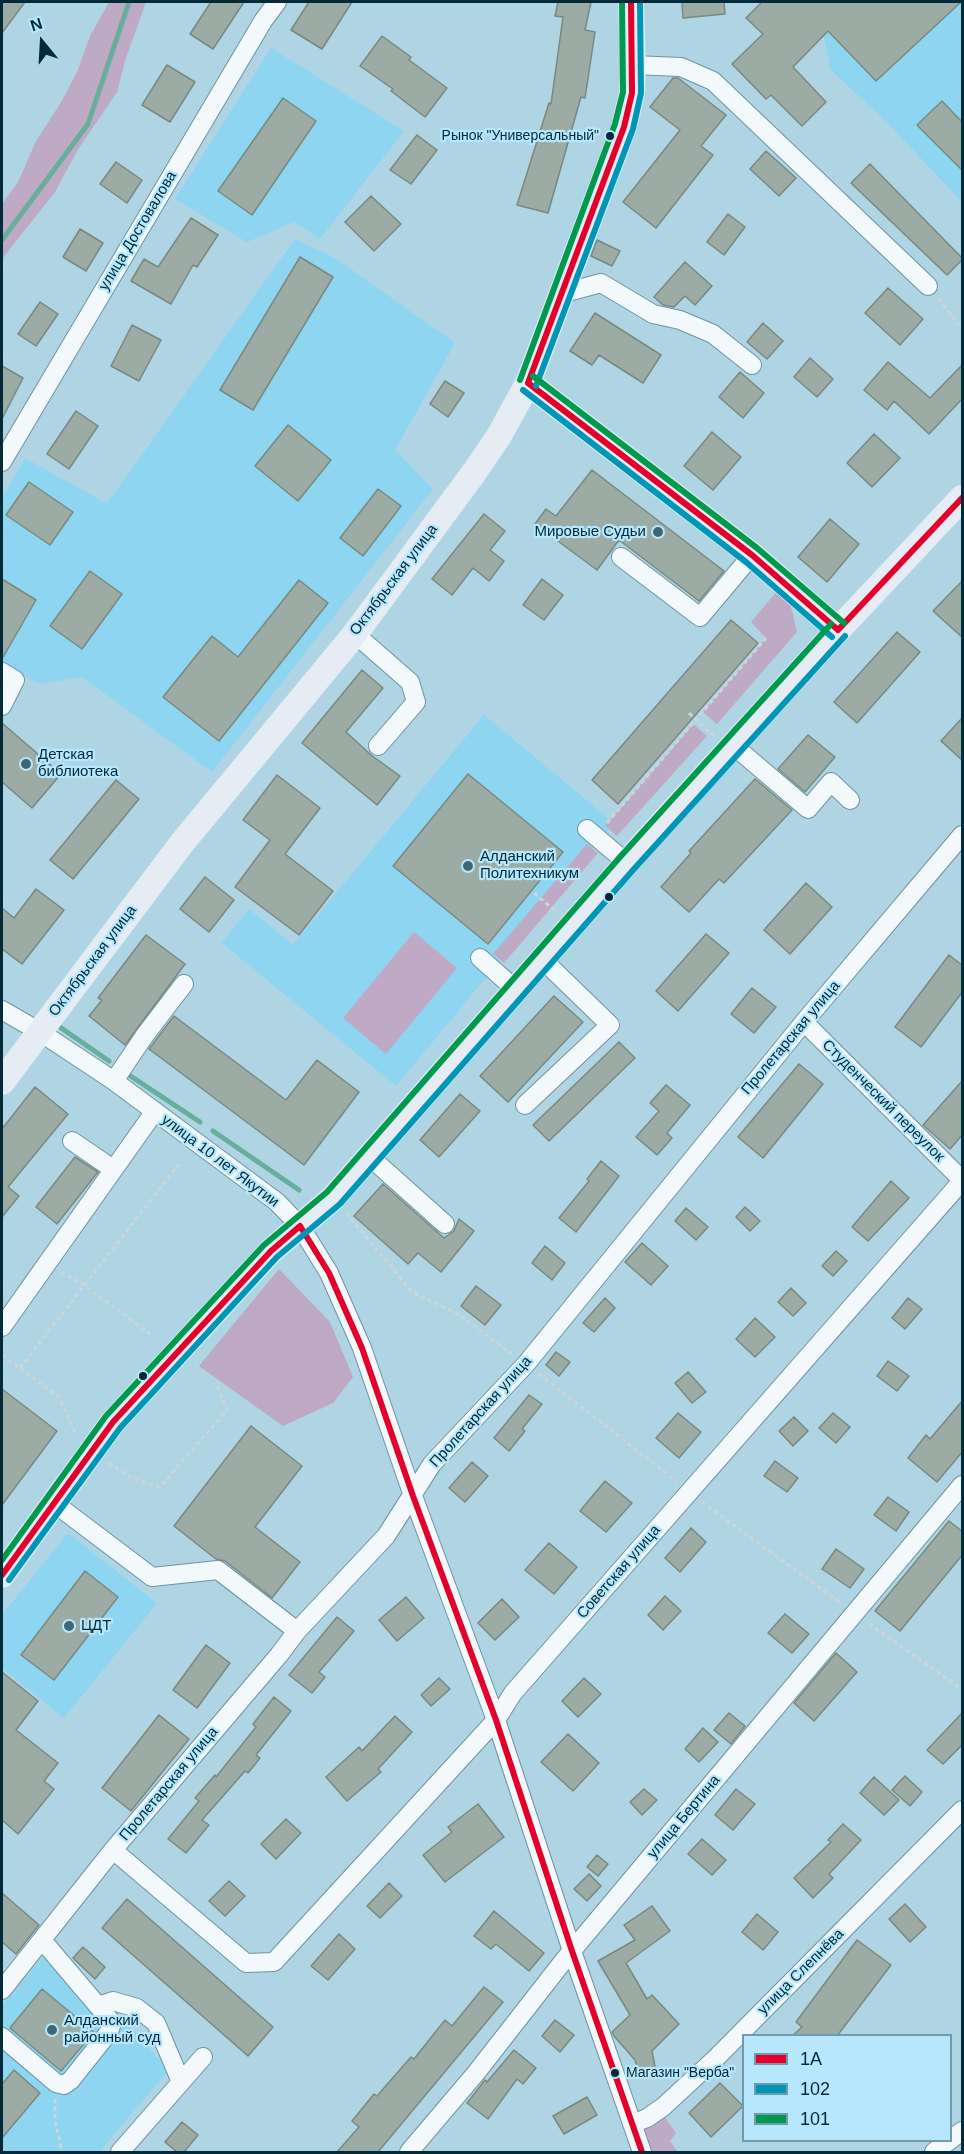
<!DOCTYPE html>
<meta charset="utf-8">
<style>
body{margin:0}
#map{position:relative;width:964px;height:2154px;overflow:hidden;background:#afd4e3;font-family:Arial,sans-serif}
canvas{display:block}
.frame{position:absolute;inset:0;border:3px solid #022a38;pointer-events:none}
.legend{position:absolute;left:742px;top:2034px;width:210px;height:108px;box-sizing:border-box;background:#b6e7fd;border:2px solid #6e9bae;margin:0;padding:8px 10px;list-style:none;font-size:18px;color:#022a38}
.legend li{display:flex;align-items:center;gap:12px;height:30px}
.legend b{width:30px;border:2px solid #6e9bae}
.north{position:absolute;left:12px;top:12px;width:60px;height:60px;-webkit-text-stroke:4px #b6e7fd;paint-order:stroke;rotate:342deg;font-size:16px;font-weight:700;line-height:24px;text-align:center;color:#022a38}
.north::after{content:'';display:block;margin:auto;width:21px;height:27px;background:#022a38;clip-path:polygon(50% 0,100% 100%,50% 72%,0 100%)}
</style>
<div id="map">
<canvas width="964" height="2154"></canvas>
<div class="frame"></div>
<ul class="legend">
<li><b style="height:8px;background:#e4002b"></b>1А</li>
<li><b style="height:8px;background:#0096b8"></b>102</li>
<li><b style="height:8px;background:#009a4e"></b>101</li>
</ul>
<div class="north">N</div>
</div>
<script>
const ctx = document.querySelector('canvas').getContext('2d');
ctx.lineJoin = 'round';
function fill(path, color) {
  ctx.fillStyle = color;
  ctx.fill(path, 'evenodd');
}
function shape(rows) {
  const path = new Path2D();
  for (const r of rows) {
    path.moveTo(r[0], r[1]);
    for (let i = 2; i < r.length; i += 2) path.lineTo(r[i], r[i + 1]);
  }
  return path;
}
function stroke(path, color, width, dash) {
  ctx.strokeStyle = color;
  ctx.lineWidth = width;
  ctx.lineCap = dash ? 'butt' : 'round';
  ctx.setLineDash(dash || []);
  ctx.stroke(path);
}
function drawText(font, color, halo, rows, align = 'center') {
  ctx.font = font + ' Arial,sans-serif';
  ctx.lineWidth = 4.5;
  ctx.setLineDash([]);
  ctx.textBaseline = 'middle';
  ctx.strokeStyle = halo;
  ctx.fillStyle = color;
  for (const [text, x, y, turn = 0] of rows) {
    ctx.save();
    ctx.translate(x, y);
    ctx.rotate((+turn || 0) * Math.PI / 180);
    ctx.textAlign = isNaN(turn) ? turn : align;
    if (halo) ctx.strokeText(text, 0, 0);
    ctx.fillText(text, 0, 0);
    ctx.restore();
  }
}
fill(shape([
 [787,2,962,2,962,202,887,122,831,70,823,33],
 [271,48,404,131,320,239,294,222,247,242,175,199],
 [295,239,335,258,455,343,395,450,433,489,212,772,82,677,39,684,2,663,2,499,25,458,107,504],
 [484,715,614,823,396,1086,222,943,249,909,293,945],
 [68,1533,157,1603,64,1718,2,1668,2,1615],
 [54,1944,169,2070,99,2152,2,2152,2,2006]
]), '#8dd5f1');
fill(shape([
 [109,2,146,2,126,58,117,92,77,151,55,192,2,259,2,204,18,182,36,141,60,104,78,70,90,36],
 [778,590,791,607,797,632,717,724,703,712,766,638,751,622],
 [693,724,707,736,617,836,605,826],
 [587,844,598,853,504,963,493,954],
 [414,932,457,968,386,1054,343,1018],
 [660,2110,676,2133,670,2141,678,2152,649,2152,640,2133]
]), '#beaac5');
fill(shape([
 [279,1269,330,1322,353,1377,333,1403,283,1426,199,1366]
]), '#bda9c4');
stroke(shape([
 [2,240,88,124,129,2],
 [54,1023,109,1061],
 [123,1071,200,1122],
 [213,1131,299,1190]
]), '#67ae9c', 5);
const building = shape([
 [2,2,25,2,2,33,2,2],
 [211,2,244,2,213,49,190,34,211,2],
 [309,2,352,2,322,49,291,30,309,2],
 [558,2,591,2,585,30,595,32,585,98,581,97,548,213,517,205,549,103,551,104,563,17,555,16,558,2],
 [682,2,724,2,725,14,683,18,682,2],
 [762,2,961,2,876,81,828,31,793,67,826,102,802,126,771,95,766,99,732,64,763,34,746,18,762,2],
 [382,36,411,57,409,60,447,88,425,117,391,91,393,89,360,66,382,36],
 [167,65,195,82,170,122,142,105,167,65],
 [673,78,678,78,726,115,701,146,713,155,656,228,623,202,680,130,650,107,673,78],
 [283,98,316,121,252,215,218,191,283,98],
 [942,101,963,123,963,171,917,125,942,101],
 [417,135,437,150,411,184,390,170,417,135],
 [766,151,796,178,779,196,750,169,766,151],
 [116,162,142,180,127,203,100,184,116,162],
 [870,164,963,259,947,275,851,183,870,164],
 [371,196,401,224,374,251,345,222,371,196],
 [728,214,745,227,724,255,707,242,728,214],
 [191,218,218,235,197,267,193,265,171,304,131,281,144,259,158,267,191,218],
 [80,229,103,243,86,271,63,257,80,229],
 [597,240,620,251,612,266,591,256,597,240],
 [300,257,333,277,253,410,220,390,300,257],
 [685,262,712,286,695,305,685,296,674,307,663,305,654,297,685,262],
 [888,288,923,319,900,345,865,313,888,288],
 [40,302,58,314,36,346,18,334,40,302],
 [595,313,661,355,643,383,599,355,592,365,570,351,595,313],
 [763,323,783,341,767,359,747,342,763,323],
 [132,325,161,340,139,381,111,366,132,325],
 [810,358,833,379,817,397,794,377,810,358],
 [888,362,930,398,963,364,963,398,929,434,894,401,887,410,864,390,888,362],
 [2,366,23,378,2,419,2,366],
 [740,372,764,393,743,418,719,397,740,372],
 [445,381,464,393,448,417,430,404,445,381],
 [76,411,98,426,69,469,47,454,76,411],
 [288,425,331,460,298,501,255,466,288,425],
 [712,432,741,457,713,490,684,466,712,432],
 [874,434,900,458,872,487,847,463,874,434],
 [592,470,724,571,699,601,619,540,597,570,535,524,546,509,556,516,592,470],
 [29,482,73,512,50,545,6,515,29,482],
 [378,489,401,506,363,556,340,538,378,489],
 [484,514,505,531,490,550,504,561,489,581,473,568,452,595,432,579,484,514],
 [830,519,859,544,827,582,798,557,830,519],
 [90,571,122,594,82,649,50,626,90,571],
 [2,579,36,600,2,659,2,579],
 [542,579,563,595,544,620,523,605,542,579],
 [299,580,328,603,219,741,163,697,212,636,238,657,299,580],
 [963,580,963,638,933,611,963,580],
 [731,620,758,643,618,804,592,780,731,620],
 [897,632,920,652,857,723,834,702,897,632],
 [362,670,383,688,346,732,371,755,400,776,377,805,302,743,362,670],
 [963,717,963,761,941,741,963,717],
 [2,723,61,774,32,808,2,782,2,723],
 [808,735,835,757,805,792,778,769,808,735],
 [468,774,563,852,488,944,393,866,468,774],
 [277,775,320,808,285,854,333,891,299,935,235,887,270,840,243,820,277,775],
 [755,779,792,810,724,883,719,879,689,912,661,887,691,853,689,851,755,779],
 [116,780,139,799,73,879,50,860,116,780],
 [205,877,234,900,209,932,180,909,205,877],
 [806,883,832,907,790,954,764,930,806,883],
 [36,889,64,910,22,964,2,949,2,908,14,918,36,889],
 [706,934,729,953,678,1011,656,991,706,934],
 [146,935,185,964,125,1045,89,1016,102,1000,98,998,146,935],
 [949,955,963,966,963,991,921,1047,895,1027,949,955],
 [752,988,776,1007,754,1033,731,1014,752,988],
 [554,996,583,1022,508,1102,480,1076,554,996],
 [174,1016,286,1100,317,1060,359,1092,304,1165,149,1049,174,1016],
 [619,1042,635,1058,549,1141,533,1125,619,1042],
 [799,1064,823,1084,763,1158,738,1137,799,1064],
 [963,1080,963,1134,950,1149,923,1125,963,1080],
 [666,1085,690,1105,667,1133,672,1138,657,1155,636,1137,659,1111,650,1103,666,1085],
 [35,1087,68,1114,8,1187,19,1196,2,1217,2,1129,35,1087],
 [460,1094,480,1111,439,1157,420,1140,460,1094],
 [75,1157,98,1172,57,1224,36,1207,75,1157],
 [601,1161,619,1176,576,1232,559,1218,589,1181,587,1179,601,1161],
 [891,1181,909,1198,868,1241,852,1227,891,1181],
 [383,1184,444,1238,454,1231,459,1219,474,1231,441,1272,418,1253,408,1264,354,1216,383,1184],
 [745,1207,760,1221,750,1231,736,1217,745,1207],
 [686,1208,708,1227,696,1240,675,1221,686,1208],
 [642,1243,668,1266,651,1285,625,1262,642,1243],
 [545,1246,565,1263,552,1280,532,1263,545,1246],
 [836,1251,847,1261,833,1276,822,1266,836,1251],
 [476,1286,501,1305,485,1325,461,1306,476,1286],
 [791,1288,806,1303,793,1316,778,1302,791,1288],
 [605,1298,615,1308,594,1332,583,1323,605,1298],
 [908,1298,922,1309,905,1329,892,1318,908,1298],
 [755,1318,775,1337,755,1357,736,1339,755,1318],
 [556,1352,570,1362,559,1376,546,1365,556,1352],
 [888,1361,909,1376,897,1391,877,1376,888,1361],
 [688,1372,706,1392,692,1403,675,1383,688,1372],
 [2,1389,57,1431,2,1505,2,1389],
 [529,1395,542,1404,522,1429,525,1431,509,1451,494,1438,529,1395],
 [963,1400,963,1451,937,1482,908,1458,926,1435,930,1439,963,1400],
 [678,1413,701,1432,679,1458,656,1438,678,1413],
 [833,1413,850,1427,836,1443,819,1428,833,1413],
 [794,1417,808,1431,793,1446,779,1431,794,1417],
 [251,1426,302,1466,255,1527,300,1562,272,1598,225,1561,216,1559,174,1526,251,1426],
 [775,1461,798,1478,787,1492,764,1476,775,1461],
 [472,1462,488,1476,465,1502,449,1488,472,1462],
 [605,1481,632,1503,606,1532,580,1511,605,1481],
 [888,1497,909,1512,896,1531,874,1515,888,1497],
 [949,1521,963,1532,963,1554,900,1631,875,1611,949,1521],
 [691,1528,706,1542,680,1572,665,1558,691,1528],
 [549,1543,577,1567,554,1594,525,1570,549,1543],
 [836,1549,864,1569,850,1588,822,1569,836,1549],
 [85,1571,118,1597,54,1680,21,1655,85,1571],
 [665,1596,681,1611,663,1630,648,1615,665,1596],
 [406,1597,424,1618,397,1641,379,1620,406,1597],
 [502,1599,519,1617,495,1640,478,1623,502,1599],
 [785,1614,809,1634,792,1653,768,1633,785,1614],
 [337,1617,354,1631,319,1672,325,1677,312,1693,289,1675,337,1617],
 [206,1645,230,1663,197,1708,173,1690,206,1645],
 [836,1653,857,1672,814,1721,794,1703,836,1653],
 [2,1672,38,1701,16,1730,58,1763,44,1781,54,1789,18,1834,2,1820,2,1672],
 [439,1678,450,1689,431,1706,421,1695,439,1678],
 [584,1678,601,1694,578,1717,562,1701,584,1678],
 [274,1697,291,1711,256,1755,260,1758,248,1773,245,1771,202,1820,209,1825,186,1853,168,1839,199,1801,195,1798,215,1775,216,1777,256,1727,253,1724,274,1697],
 [963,1712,963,1744,943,1764,927,1750,963,1712],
 [729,1713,745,1726,731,1744,714,1730,729,1713],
 [159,1715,189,1739,131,1811,102,1788,159,1715],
 [395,1716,412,1732,378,1769,381,1772,347,1801,326,1777,359,1747,362,1751,395,1716],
 [703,1728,718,1742,699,1762,685,1749,703,1728],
 [568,1734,599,1763,573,1791,541,1762,568,1734],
 [905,1776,922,1792,910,1806,892,1790,905,1776],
 [874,1777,899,1800,884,1815,860,1793,874,1777],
 [644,1789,657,1800,642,1815,630,1802,644,1789],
 [736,1789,755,1804,733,1830,715,1815,736,1789],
 [478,1804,504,1837,445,1882,423,1855,452,1832,448,1827,478,1804],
 [286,1819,301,1833,276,1859,261,1844,286,1819],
 [843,1824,861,1840,829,1874,833,1878,813,1898,794,1878,831,1842,828,1840,843,1824],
 [702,1839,726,1860,712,1875,688,1854,702,1839],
 [597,1855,608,1864,598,1876,587,1867,597,1855],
 [589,1874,601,1886,587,1901,574,1889,589,1874],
 [229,1881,245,1896,225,1916,209,1901,229,1881],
 [389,1883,402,1896,380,1918,367,1906,389,1883],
 [2,1893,39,1925,16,1954,2,1942,2,1893],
 [127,1899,273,2027,248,2056,102,1928,127,1899],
 [905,1904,926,1927,910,1942,889,1919,905,1904],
 [652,1906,670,1931,626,1963,647,1999,652,1995,679,2024,652,2051,656,2072,639,2075,635,2060,614,2036,612,2032,630,2015,598,1961,635,1940,624,1925,652,1906],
 [494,1911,544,1953,529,1971,496,1944,491,1949,474,1936,494,1911],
 [757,1914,778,1932,763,1950,742,1932,757,1914],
 [339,1934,355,1949,328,1980,311,1966,339,1934],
 [857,1940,891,1965,837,2036,792,2036,802,2027,796,2022,857,1940],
 [83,1947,105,1967,95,1979,73,1958,83,1947],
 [484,1987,503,2002,378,2152,337,2152,359,2127,352,2121,374,2094,377,2096,411,2057,414,2059,445,2020,452,2026,484,1987],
 [42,1989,94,2032,61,2071,10,2028,42,1989],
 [555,2020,574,2035,560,2052,542,2036,555,2020],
 [514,2050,536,2068,523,2084,517,2079,488,2119,467,2103,485,2080,487,2082,514,2050],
 [14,2070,40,2093,2,2138,2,2084,14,2070],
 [720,2083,743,2106,711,2137,689,2113,720,2083],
 [587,2097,597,2115,564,2134,553,2116,587,2097],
 [182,2122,198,2135,184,2152,177,2152,165,2142,182,2122]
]);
fill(building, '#9caca4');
stroke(building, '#79897f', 1.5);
const minor = shape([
 [633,65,681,67,713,81,928,286],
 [560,294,601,283,653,314,680,320,713,334,752,365],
 [2,462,263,21,277,2],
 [621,557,700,617,752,555],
 [355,634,410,682,416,702,378,746],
 [2,672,15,680,2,706],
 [734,746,808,809,831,782,850,800],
 [587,829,627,863],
 [480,958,515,989],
 [2,1010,40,1032,114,1081,277,1202,300,1226,329,1273,362,1348,413,1496,496,1720,572,1951,642,2152],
 [804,1022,962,1180],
 [114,1081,145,1035,184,984],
 [525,1105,610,1025,542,959],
 [72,1141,113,1169],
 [370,1157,445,1224],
 [2,1327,155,1111],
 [54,1503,152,1577,218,1570,297,1631],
 [113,1850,246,1963,274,1962,496,1720,513,1693,962,1181],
 [2,1990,113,1850,279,1655,297,1631,386,1536,432,1464,526,1364,804,1022,962,835],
 [98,2006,113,2001,137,2008,156,2023,181,2082],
 [2,2037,56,2083,64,2085,71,2080,109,2032,111,2026,109,2019,42,1940],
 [632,2124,647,2118,663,2107,716,2058,962,1810],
 [950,2140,962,2131],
 [120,2152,203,2057],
 [409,2152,476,2073,565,1959,962,1485],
 [934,2152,950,2140]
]);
const major = shape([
 [528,383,752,555,838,630],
 [2,1082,182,843,355,634,473,474,499,436,528,383,624,127,632,93,633,65,631,2],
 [2,1575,113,1422,271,1251,333,1198,653,833,838,630,962,498]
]);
stroke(minor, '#6e93a0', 20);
stroke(major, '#dbecf2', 26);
stroke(shape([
 [938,299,962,328],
 [689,713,714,736],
 [607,823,766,638],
 [534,893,558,913],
 [346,1213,412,1292,458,1314,512,1354],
 [61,1272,84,1285,153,1336],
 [2,1355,59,1397,75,1432],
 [20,1368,179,1164],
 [539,1374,676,1481],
 [109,1463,134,1479,160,1487,227,1410,216,1383],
 [702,1502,842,1604],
 [869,1624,962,1689],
 [55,2099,55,2121,62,2152]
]), '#c9d6da', 3, [4.5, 3]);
stroke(minor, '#f3f9fb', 18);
stroke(major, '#e6ecf4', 24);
stroke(shape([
 [528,383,624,127,632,93,631,2],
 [528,383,752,555,838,630],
 [838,630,962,498],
 [300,1226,329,1273,362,1348,413,1496,496,1720,572,1951,642,2152],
 [2,1575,113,1422,271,1251,300,1226]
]), '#e4002b', 6);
stroke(shape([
 [536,386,633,129,641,93,640,2],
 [523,390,746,562,832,637],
 [9,1580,120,1428,277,1257,340,1204,634,869,845,636]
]), '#0096b8', 6);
stroke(shape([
 [533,376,757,548,844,623],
 [520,380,615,124,623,92,622,2],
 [2,1560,106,1416,264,1245,327,1192,620,857,831,624]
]), '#009a4e', 6);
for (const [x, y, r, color] of [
 [610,136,5,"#022a38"],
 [658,532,6,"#3f6674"],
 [26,764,6,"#3f6674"],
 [468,866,6,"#3f6674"],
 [609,897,5,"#022a38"],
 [143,1376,5,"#022a38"],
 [69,1626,6,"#3f6674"],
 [52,2030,6,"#3f6674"],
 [615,2073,5,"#022a38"]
]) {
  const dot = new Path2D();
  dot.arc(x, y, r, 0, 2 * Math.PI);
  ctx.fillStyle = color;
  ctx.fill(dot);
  stroke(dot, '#b6e7fd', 2);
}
drawText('14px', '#022a38', '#b6e7fd', [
 ["Рынок \"Универсальный\"",599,136],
 ["Магазин \"Верба\"",626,2073,"left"]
], 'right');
drawText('15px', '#022a38', '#b6e7fd', [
 ["улица Достовалова",138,231,-59],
 ["Октябрьская улица",394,580,-53],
 ["Октябрьская улица",93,961,-53],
 ["Пролетарская улица",791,1038,-50],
 ["Студенческий переулок",883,1101,45],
 ["улица 10 лет Якутии",220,1161,37],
 ["Пролетарская улица",481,1412,-48],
 ["Советская улица",619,1572,-49],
 ["Пролетарская улица",169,1784,-50],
 ["улица Бертина",684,1817,-50],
 ["улица Слепнёва",801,1972,-45]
]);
drawText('15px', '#022a38', '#b6e7fd', [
 ["Мировые Судьи",646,532,"right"],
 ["Детская",38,755],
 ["библиотека",38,772],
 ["Алданский",480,857],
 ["Политехникум",480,874],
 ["ЦДТ",81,1626],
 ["Алданский",64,2021],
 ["районный суд",64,2038]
], 'left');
</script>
